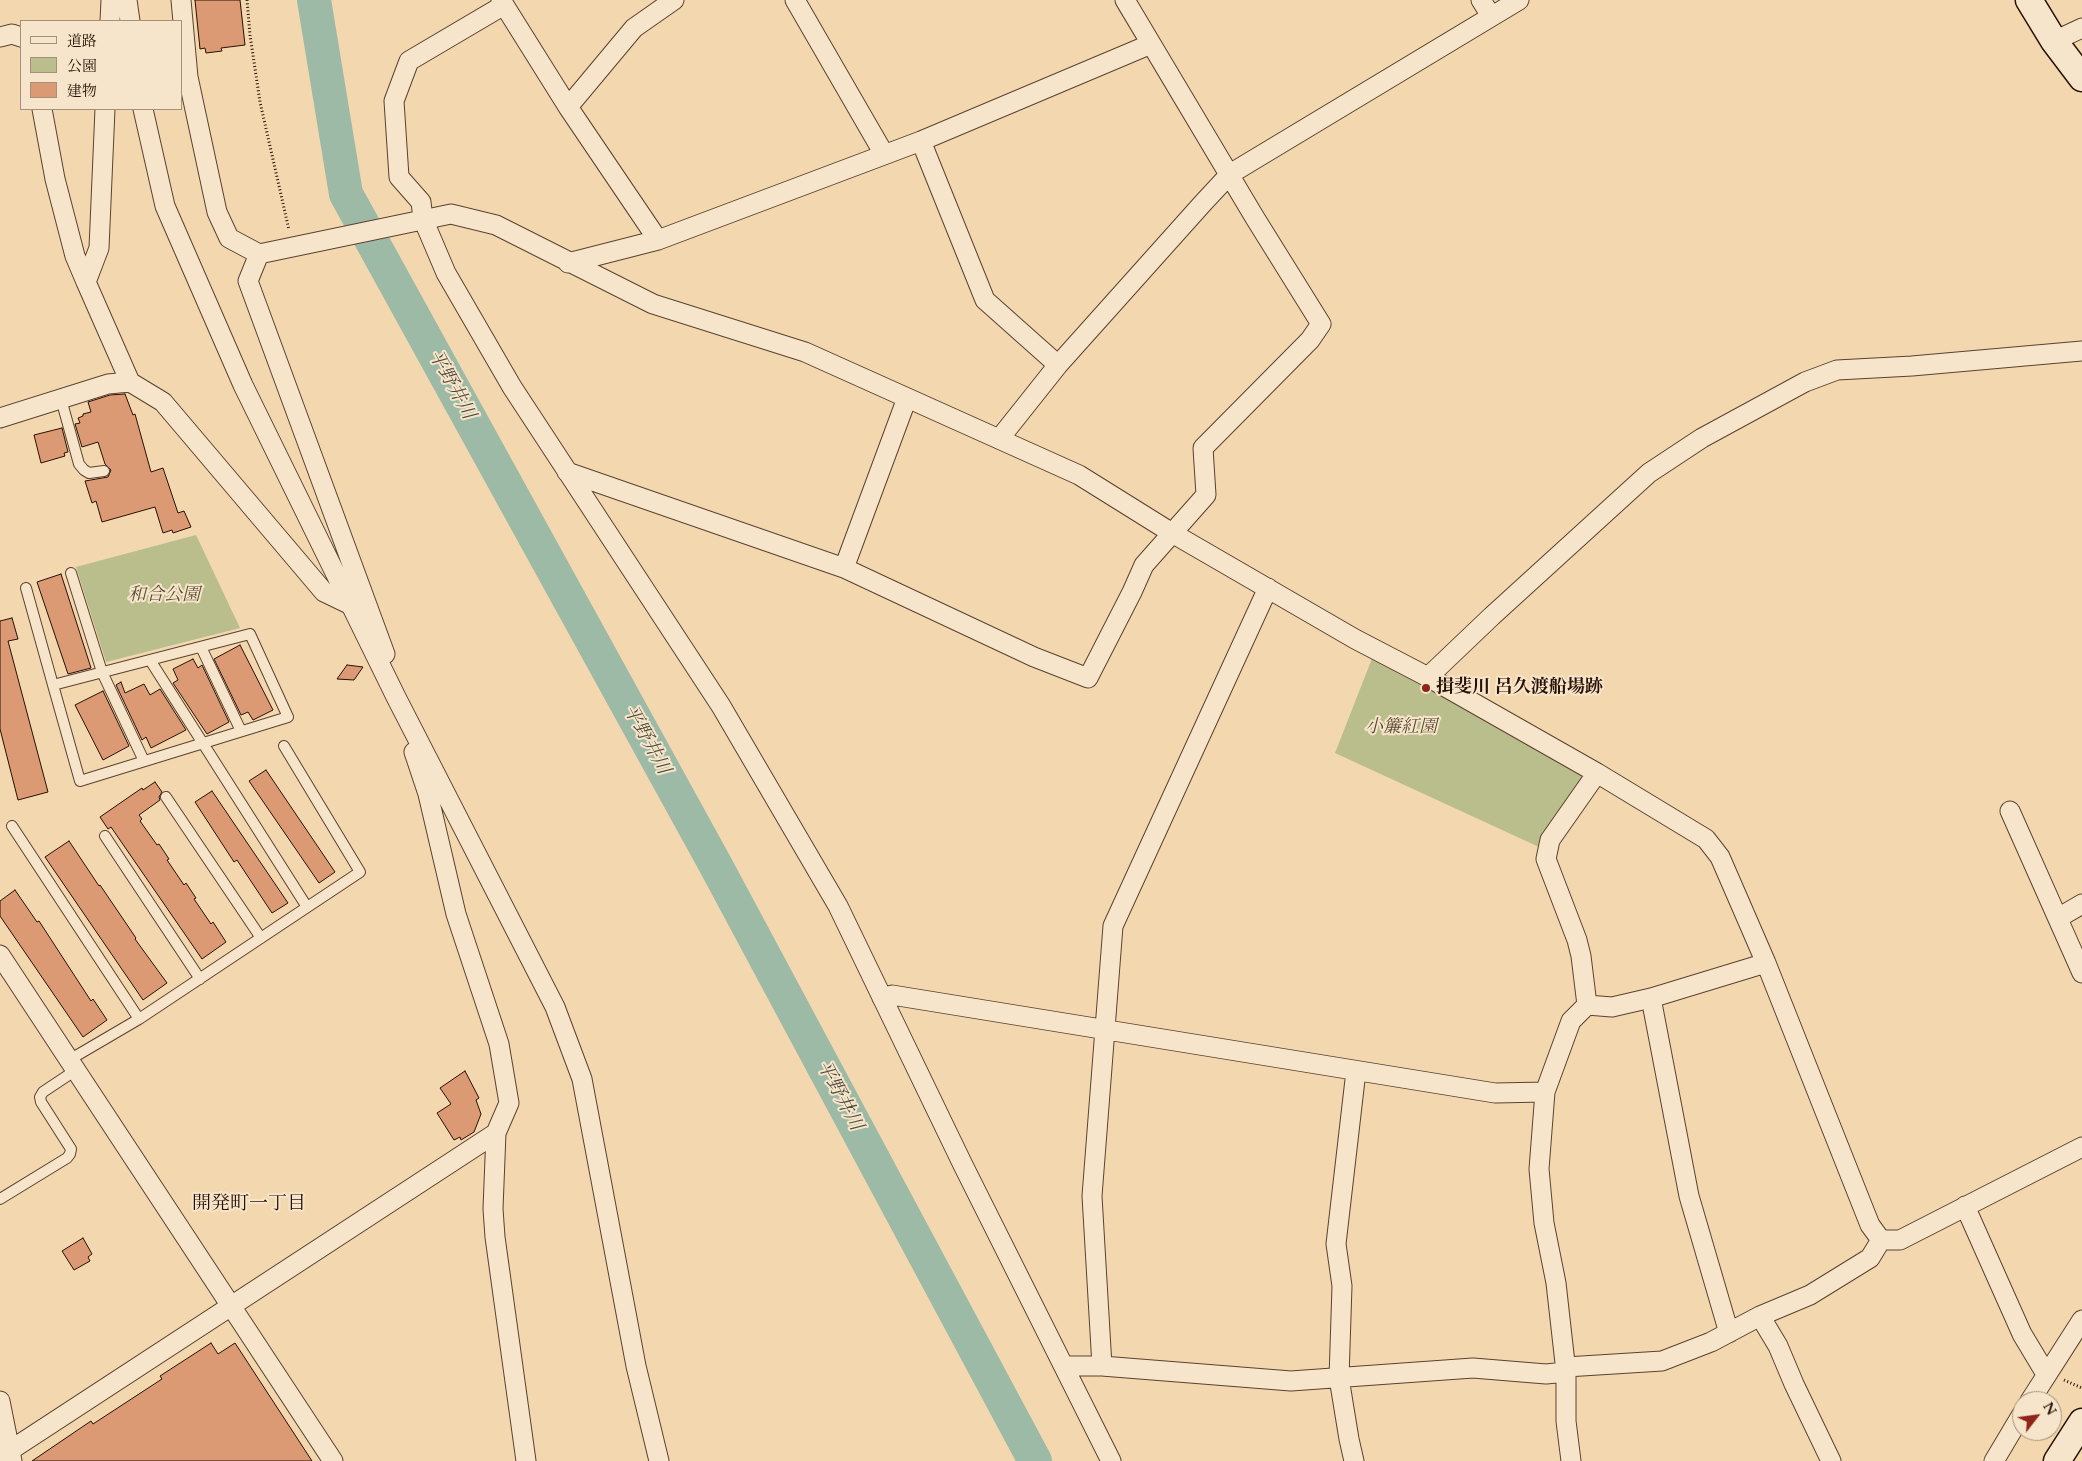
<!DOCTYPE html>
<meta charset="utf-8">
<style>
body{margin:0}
#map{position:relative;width:2082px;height:1461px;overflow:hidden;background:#f2d7af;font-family:Cardo,"Noto Serif JP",serif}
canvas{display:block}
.legend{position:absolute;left:20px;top:20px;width:162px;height:90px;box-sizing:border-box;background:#f7e5cb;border:1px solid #a4907b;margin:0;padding:6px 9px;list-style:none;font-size:15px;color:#271004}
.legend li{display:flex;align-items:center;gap:10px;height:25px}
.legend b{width:25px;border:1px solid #a4907b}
.north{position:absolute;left:2012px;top:1391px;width:50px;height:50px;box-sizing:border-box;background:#f7e5cb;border:1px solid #a4907b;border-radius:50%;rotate:60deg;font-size:14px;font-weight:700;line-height:20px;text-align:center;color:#271004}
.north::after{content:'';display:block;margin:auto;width:18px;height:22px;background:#8f2418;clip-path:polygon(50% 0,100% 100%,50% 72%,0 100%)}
</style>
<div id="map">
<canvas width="2082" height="1461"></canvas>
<ul class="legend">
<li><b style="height:6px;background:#f7e5cb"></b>道路</li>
<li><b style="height:14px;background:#b9be8c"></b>公園</li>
<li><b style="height:14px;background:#db9a74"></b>建物</li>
</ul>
<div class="north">N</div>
</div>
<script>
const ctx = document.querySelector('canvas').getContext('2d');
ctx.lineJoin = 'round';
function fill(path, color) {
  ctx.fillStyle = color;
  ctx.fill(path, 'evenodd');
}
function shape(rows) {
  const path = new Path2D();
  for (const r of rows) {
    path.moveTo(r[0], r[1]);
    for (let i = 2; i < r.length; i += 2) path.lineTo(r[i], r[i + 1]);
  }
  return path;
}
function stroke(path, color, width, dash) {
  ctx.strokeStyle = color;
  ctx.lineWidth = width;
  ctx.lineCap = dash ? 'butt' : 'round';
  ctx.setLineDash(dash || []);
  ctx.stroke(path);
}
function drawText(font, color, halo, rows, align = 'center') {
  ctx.font = font + ' Cardo,"Noto Serif JP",serif';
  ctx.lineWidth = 4;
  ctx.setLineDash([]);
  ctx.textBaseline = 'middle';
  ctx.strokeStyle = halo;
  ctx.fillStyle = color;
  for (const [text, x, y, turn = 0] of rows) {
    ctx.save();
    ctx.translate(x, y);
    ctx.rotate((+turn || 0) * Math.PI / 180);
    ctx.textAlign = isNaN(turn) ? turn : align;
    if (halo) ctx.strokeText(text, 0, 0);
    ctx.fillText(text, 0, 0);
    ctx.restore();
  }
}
fill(shape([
 [196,535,240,628,106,662,76,567],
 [1373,656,1588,773,1539,847,1335,753]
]), '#b9be8c');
stroke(shape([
 [314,0,346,194,715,864,1035,1461]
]), '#9cbaa5', 34);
const building = shape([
 [195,0,240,0,245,45,221,48,222,51,206,53,205,48,200,49,195,0],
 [125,394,133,415,135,414,151,472,163,468,178,513,184,511,191,527,173,533,172,530,163,533,155,507,102,522,96,501,92,503,85,481,108,477,111,470,105,464,98,442,82,447,75,424,80,423,78,418,83,416,83,414,91,412,88,402,110,395,125,394],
 [62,428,68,452,64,453,65,456,41,463,34,435,62,428],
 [61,574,91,668,68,674,37,582,61,574],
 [12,618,18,639,8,641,48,792,18,800,0,729,0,621,12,618],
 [240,645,273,710,253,720,248,712,241,715,214,659,240,645],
 [193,659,198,668,202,665,229,722,207,734,173,683,178,680,173,669,193,659],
 [347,665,363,667,354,680,337,679,347,665],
 [121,682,125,693,144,684,150,695,160,689,186,730,151,748,146,737,142,740,116,685,121,682],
 [103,691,129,746,103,760,75,705,103,691],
 [266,770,335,872,319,883,249,781,266,770],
 [155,782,162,792,159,797,160,800,139,815,142,819,140,821,157,845,159,844,169,859,167,860,184,885,186,883,196,898,194,899,211,924,213,922,226,942,202,959,111,827,108,829,100,817,142,788,143,790,155,782],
 [212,791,288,903,272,913,237,860,234,862,195,802,212,791],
 [69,841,99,886,100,885,136,938,135,939,167,983,143,1000,45,857,69,841],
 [15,890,37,922,39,921,91,1001,93,999,107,1020,83,1037,0,916,0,901,15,890],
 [465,1071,479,1098,476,1100,481,1114,474,1132,461,1140,460,1137,454,1140,437,1113,451,1104,440,1088,465,1071],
 [83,1238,92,1254,88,1257,90,1261,74,1270,62,1251,83,1238],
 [211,1343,218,1354,235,1343,312,1461,32,1461,91,1421,93,1424,162,1379,160,1376,211,1343]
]);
fill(building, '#db9a74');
stroke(building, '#271004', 1);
const lane = shape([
 [61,399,79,464,84,470,89,473,104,471],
 [71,573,102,672,144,761],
 [26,588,53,685,80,781,288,717,250,634,53,685],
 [201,647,241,731],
 [150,660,307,907],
 [166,797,261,938],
 [12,826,139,1019],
 [105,836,200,979],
 [69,1060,139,1019,360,872,284,746],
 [0,1199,67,1158,70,1154,71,1149,41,1102,40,1097,43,1092,76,1070]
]);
const street = shape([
 [127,0,130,21],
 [181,0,188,77,217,212,229,238,259,254,451,214,496,225,653,304,805,352,1079,475,1172,533,1355,639,1428,677,1597,773,1706,839,1720,857,1766,963,1870,1225,1881,1240],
 [501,0,568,107,658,240],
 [795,0,884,154],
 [1481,0,1491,16],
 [504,5,409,61,394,101,399,177,421,202,423,219,446,273,512,387,721,706,838,906,963,1165,1111,1461],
 [110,21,111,0],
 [0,37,12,34,21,37],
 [2054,41,2082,28],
 [568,107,634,28,674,0],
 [42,109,55,179,75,256,86,282],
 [105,109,99,248,86,282,130,382,163,402,324,592,351,605],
 [143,109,165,206,243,385,396,697,555,1007,582,1079,636,1366,659,1461],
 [921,141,985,300,1058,365],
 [259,254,248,281,385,654],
 [568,263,658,240,921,141,1151,44],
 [0,418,108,384,130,382],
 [1000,438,1058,365,1203,203,1230,174,1519,0],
 [567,472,844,568,1034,657,1088,678,1132,592,1144,565,1206,495,1203,448,1310,340,1321,324,1255,218,1125,0],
 [844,568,907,398],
 [1428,677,1492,616,1649,473,1702,438,1805,382,1837,370,1912,366,2082,351],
 [414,752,428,794,456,914,499,1044,509,1103,496,1133,493,1209,495,1237,526,1461],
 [2010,811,2082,973],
 [2058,918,2082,904],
 [0,955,333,1461],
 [882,998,892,995,1495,1093,1545,1092],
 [1651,998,1689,1196,1729,1333],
 [1587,1005,1612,1007,1651,998,1766,963],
 [1965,1206,2022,1334,2046,1374],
 [1881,1240,1900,1240,2082,1147],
 [1760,1316,1778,1346,1794,1384,1831,1461],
 [1064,1366,1102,1366,1291,1381,1473,1368,1546,1374,1566,1372],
 [1102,1366,1092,1196,1113,926,1268,588],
 [1566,1367,1662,1361,1711,1342,1760,1316,1810,1295,1870,1258,1881,1240],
 [0,1401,12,1461],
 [2030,1401,2082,1320],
 [0,1457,496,1133],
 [1354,1461,1349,1439,1339,1378,1342,1286,1336,1244,1356,1071],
 [1571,1461,1566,1421,1566,1372,1556,1283,1544,1223,1539,1169,1545,1092,1571,1021,1587,1005,1581,956,1577,940,1546,859,1550,840,1597,773],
 [1994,1461,2022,1414]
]);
const secondary = shape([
 [2029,0,2054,41,2082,78],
 [2057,1461,2082,1422]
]);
stroke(lane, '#5a422f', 12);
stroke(street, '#5a422f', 21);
stroke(secondary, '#271004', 29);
stroke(shape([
 [247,0,250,35,260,102,289,230],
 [2064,1380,2082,1388]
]), '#271004', 3, [1, 2.5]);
stroke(lane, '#f7e5cb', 10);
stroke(street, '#f7e5cb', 19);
stroke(secondary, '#f7e5cb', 26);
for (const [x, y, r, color] of [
 [1426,688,5,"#8f2418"]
]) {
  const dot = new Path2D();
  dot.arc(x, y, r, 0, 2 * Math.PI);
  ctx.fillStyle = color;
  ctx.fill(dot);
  stroke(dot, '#f7e5cb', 2);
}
drawText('italic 18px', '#5a4d34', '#f7e5cb', [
 ["和合公園",164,596],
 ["小簾紅園",1401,728]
]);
drawText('bold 18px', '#271004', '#f7e5cb', [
 ["揖斐川 呂久渡船場跡",1436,688]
], 'left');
drawText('italic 19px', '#504c3c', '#f7e5cb', [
 ["平野井川",451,385,61],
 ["平野井川",646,740,61],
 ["平野井川",839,1096,62]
]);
drawText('19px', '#271004', '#f7e5cb', [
 ["開発町一丁目",249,1205]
]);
</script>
